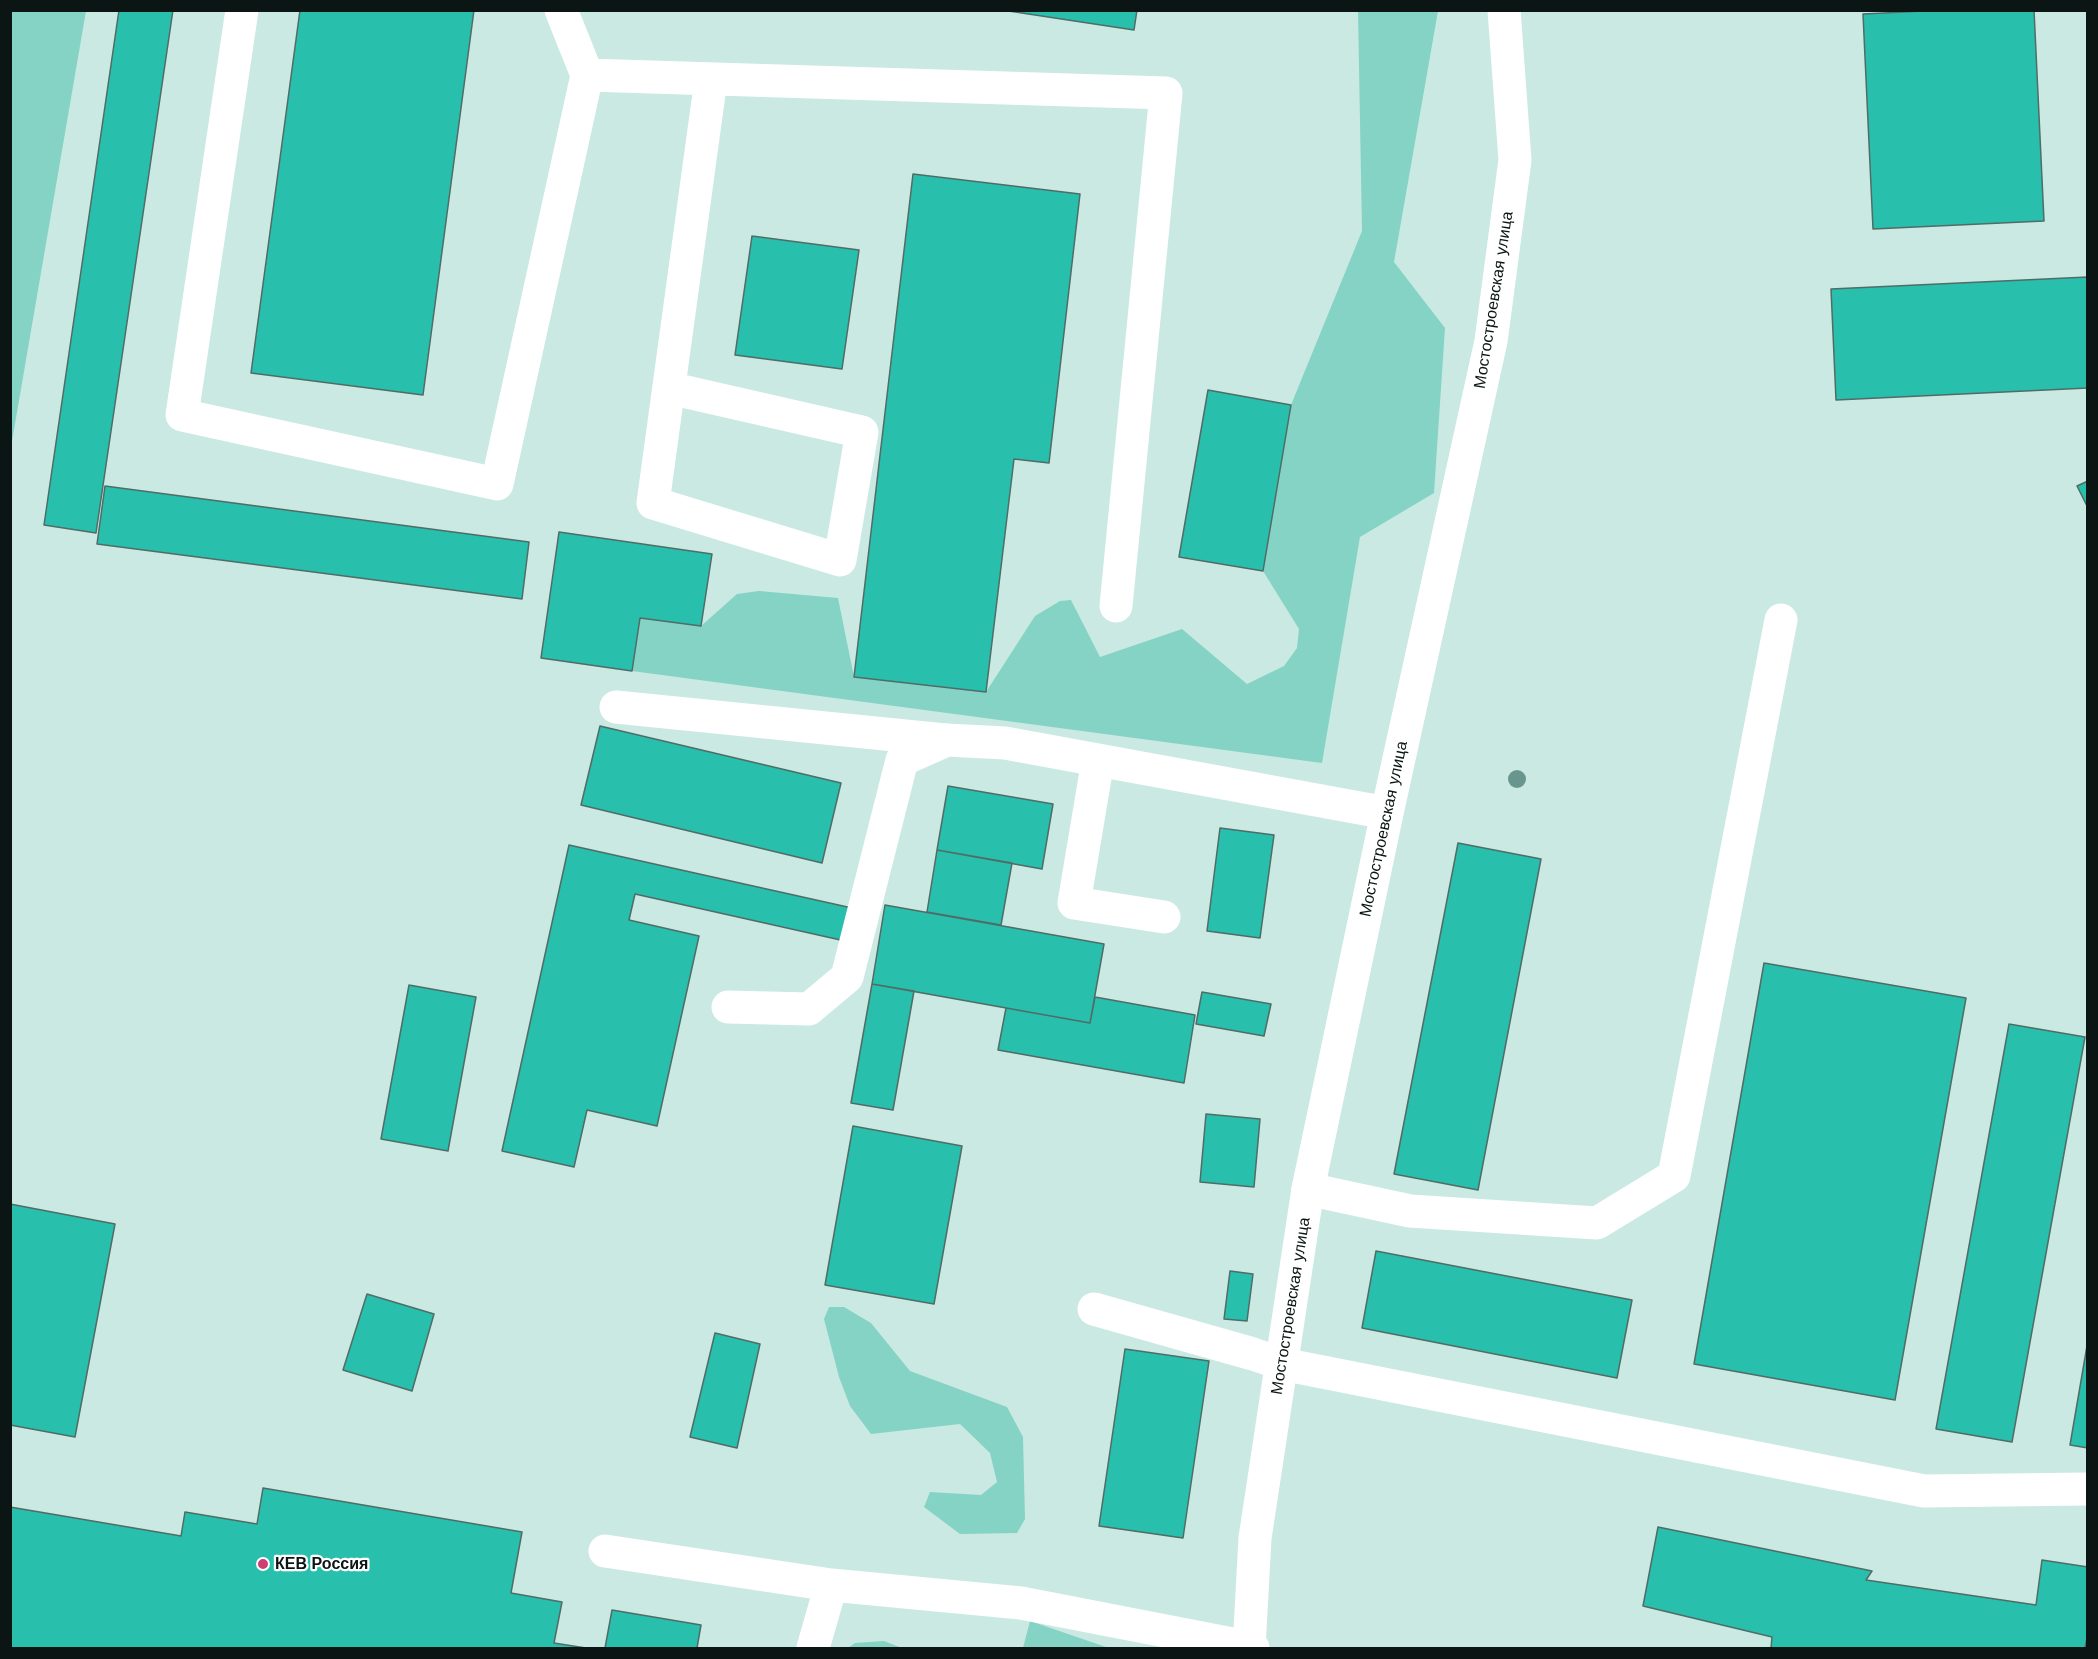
<!DOCTYPE html>
<meta charset="utf-8">
<style>
body{margin:0}
#map{position:relative;width:2098px;height:1659px;overflow:hidden;background:#cae9e3;font-family:"Work Sans",sans-serif}
canvas{display:block}
.frame{position:absolute;inset:0;border:12px solid #0b1614;pointer-events:none}
</style>
<div id="map">
<canvas width="2098" height="1659"></canvas>
<div class="frame"></div>
</div>
<script>
const ctx = document.querySelector('canvas').getContext('2d');
ctx.lineJoin = 'round';
function fill(path, color) {
  ctx.fillStyle = color;
  ctx.fill(path, 'evenodd');
}
function shape(rows) {
  const path = new Path2D();
  for (const r of rows) {
    path.moveTo(r[0], r[1]);
    for (let i = 2; i < r.length; i += 2) path.lineTo(r[i], r[i + 1]);
  }
  return path;
}
function stroke(path, color, width, dash) {
  ctx.strokeStyle = color;
  ctx.lineWidth = width;
  ctx.lineCap = dash ? 'butt' : 'round';
  ctx.setLineDash(dash || []);
  ctx.stroke(path);
}
function drawText(font, color, halo, rows, align = 'center') {
  ctx.font = font + ' "Work Sans",sans-serif';
  ctx.lineWidth = 4.5;
  ctx.setLineDash([]);
  ctx.textBaseline = 'middle';
  ctx.strokeStyle = halo;
  ctx.fillStyle = color;
  for (const [text, x, y, turn = 0] of rows) {
    ctx.save();
    ctx.translate(x, y);
    ctx.rotate((+turn || 0) * Math.PI / 180);
    ctx.textAlign = isNaN(turn) ? turn : align;
    if (halo) ctx.strokeText(text, 0, 0);
    ctx.fillText(text, 0, 0);
    ctx.restore();
  }
}
fill(shape([
 [11,10,86,11,11,447,10,11],
 [1358,11,1438,11,1394,262,1445,328,1434,493,1360,537,1322,763,632,671,640,618,701,626,737,594,759,591,838,598,854,677,986,692,1035,616,1060,601,1071,600,1100,657,1182,629,1247,684,1284,666,1297,648,1299,629,1263,571,1291,405,1362,231],
 [829,1307,844,1307,871,1323,910,1371,1007,1407,1023,1437,1025,1519,1017,1533,960,1534,924,1507,930,1492,981,1495,997,1482,990,1453,960,1424,871,1434,850,1406,839,1377,824,1319],
 [1030,1621,1109,1648,1023,1648],
 [884,1641,902,1648,848,1648,855,1643]
]), '#85d3c5');
const building = shape([
 [119,10,173,10,96,533,44,525,119,10],
 [300,10,474,10,423,395,251,373,300,10],
 [1002,10,1137,10,1134,30,1002,10],
 [1945,10,2034,10,2044,221,1873,229,1863,14,1945,10],
 [913,174,1080,194,1049,463,1014,459,986,692,854,677,913,174],
 [752,236,859,250,842,369,735,355,752,236],
 [2088,277,2088,388,1836,400,1831,289,2088,277],
 [1208,390,1291,405,1263,571,1179,557,1208,390],
 [2088,481,2088,508,2077,486,2088,481],
 [105,486,529,542,522,599,97,544,105,486],
 [559,532,712,554,701,626,640,618,632,671,541,658,559,532],
 [600,726,841,783,822,863,581,805,600,726],
 [948,786,1053,804,1042,869,937,850,948,786],
 [1220,828,1274,835,1260,938,1207,931,1220,828],
 [1458,843,1541,859,1478,1190,1394,1174,1458,843],
 [569,845,852,908,845,941,635,894,629,920,699,936,657,1126,587,1110,574,1167,502,1151,569,845],
 [937,850,1012,863,1001,925,927,912,937,850],
 [885,905,1104,944,1090,1023,872,984,885,905],
 [1764,963,1966,998,1895,1400,1694,1364,1764,963],
 [872,984,914,991,893,1110,851,1103,872,984],
 [409,985,476,997,448,1151,381,1139,409,985],
 [1202,992,1271,1004,1264,1036,1196,1024,1202,992],
 [1095,997,1195,1015,1184,1083,998,1050,1006,1008,1090,1023,1095,997],
 [2009,1024,2085,1037,2012,1442,1936,1429,2009,1024],
 [1206,1114,1260,1119,1254,1187,1200,1182,1206,1114],
 [853,1126,962,1146,934,1304,825,1285,853,1126],
 [10,1204,115,1224,75,1437,10,1425,10,1204],
 [1376,1251,1632,1300,1617,1378,1362,1328,1376,1251],
 [1230,1271,1253,1274,1247,1321,1224,1319,1230,1271],
 [367,1294,434,1314,412,1391,343,1370,367,1294],
 [715,1333,760,1344,737,1448,690,1437,715,1333],
 [2088,1340,2088,1448,2070,1445,2088,1340],
 [1125,1349,1209,1361,1183,1538,1099,1526,1125,1349],
 [263,1488,522,1532,511,1593,562,1602,554,1643,586,1648,10,1648,10,1507,181,1536,185,1512,257,1524,263,1488],
 [1658,1527,1872,1571,1866,1580,2036,1605,2042,1560,2088,1567,2088,1632,2085,1648,1771,1648,1772,1637,1643,1606,1658,1527],
 [612,1610,701,1625,697,1648,605,1648,612,1610]
]);
fill(building, '#28bfac');
stroke(building, '#506c67', 1.5);
stroke(shape([
 [242,10,182,415,497,484,587,75],
 [561,10,587,75,1166,93,1116,606],
 [669,388,862,432,840,560,653,503,711,79],
 [616,707,945,740],
 [1098,760,1074,903,1164,917],
 [728,1007,809,1009,847,977,902,760,947,740,1005,743,1387,813],
 [1308,1189,1410,1211,1597,1223,1674,1176,1781,620],
 [1094,1309,1253,1354,1282,1364,1924,1491,2088,1489],
 [605,1551,831,1585,1021,1603,1253,1648],
 [813,1648,831,1585]
]), '#fff', 33);
stroke(shape([
 [1249,1648,1255,1538,1308,1189,1387,813,1491,341,1515,160,1504,10]
]), '#fff', 33);
ctx.fillStyle = '#68968f';
for (const [x, y] of [
 [1517,779]
]) {
  ctx.beginPath();
  ctx.arc(x, y, 9, 0, 2 * Math.PI);
  ctx.fill();
}
for (const [x, y, r, color] of [
 [263,1564,6,"#cc4074"]
]) {
  const dot = new Path2D();
  dot.arc(x, y, r, 0, 2 * Math.PI);
  ctx.fillStyle = color;
  ctx.fill(dot);
  stroke(dot, '#fff', 2);
}
drawText('16px', '#0b1614', '#fff', [
 ["Мостостроевская улица",1494,300,-81],
 ["Мостостроевская улица",1384,829,-78],
 ["Мостостроевская улица",1291,1306,-81]
]);
drawText('bold 16px', '#0b1614', '#fff', [
 ["КЕВ Россия",275,1564]
], 'left');
</script>
